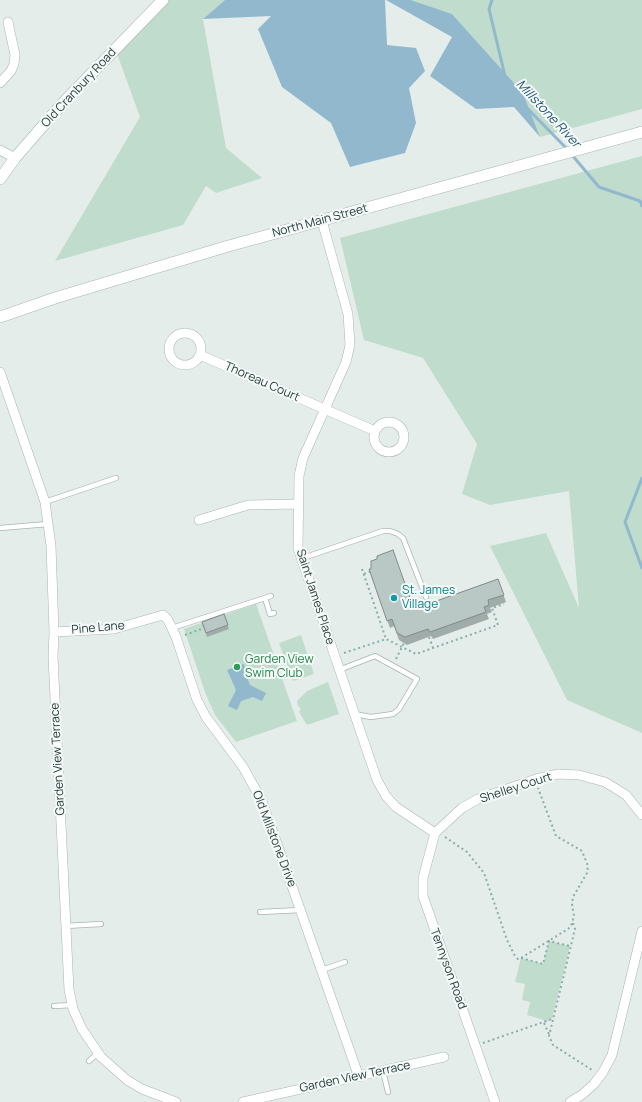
<!DOCTYPE html>
<style>
body{margin:0}
canvas{display:block;background:#e5edeb}
</style>
<canvas width="642" height="1102"></canvas>
<script>
const ctx = document.querySelector('canvas').getContext('2d');
ctx.lineJoin = 'round';
function fill(path, color) {
  ctx.fillStyle = color;
  ctx.fill(path, 'evenodd');
}
function shape(rows) {
  const path = new Path2D();
  for (const r of rows) {
    if (r.length === 3) {
      path.moveTo(r[0] + r[2], r[1]);
      path.arc(r[0], r[1], r[2], 0, 2 * Math.PI);
      continue;
    }
    path.moveTo(r[0], r[1]);
    for (let i = 2; i < r.length; i += 2) path.lineTo(r[i], r[i + 1]);
  }
  return path;
}
function stroke(path, color, width, dash) {
  ctx.strokeStyle = color;
  ctx.lineWidth = width;
  ctx.lineCap = dash ? 'butt' : 'round';
  ctx.setLineDash(dash || []);
  ctx.stroke(path);
}
function drawText(font, color, halo, rows, align = 'center') {
  ctx.font = font + ' Manrope,sans-serif';
  ctx.lineWidth = 4;
  ctx.setLineDash([]);
  ctx.textBaseline = 'middle';
  ctx.strokeStyle = halo;
  ctx.fillStyle = color;
  for (const [text, x, y, turn = 0] of rows) {
    ctx.save();
    ctx.translate(x, y);
    ctx.rotate((+turn || 0) * Math.PI / 180);
    ctx.textAlign = isNaN(turn) ? turn : align;
    if (halo) ctx.strokeText(text, 0, 0);
    ctx.fillText(text, 0, 0);
    ctx.restore();
  }
}
fill(shape([
 [169,0,225,0,203,19,226,148,262,178,216,193,206,186,183,225,55,261,140,117,116,51],
 [411,0,642,0,642,109,540,137,523,93,452,14],
 [642,156,642,733,567,700,490,546,546,533,579,608,569,491,490,505,462,494,477,444,423,358,364,340,340,238],
 [256,604,297,721,236,742,215,715,206,695,184,629],
 [301,635,314,674,293,681,279,643],
 [328,682,339,714,307,725,299,712,301,709,298,706,297,701,307,691],
 [549,941,570,946,552,1019,544,1023,544,1020,527,1015,530,1002,522,1000,525,984,515,982,521,958,543,964]
]), '#c0dccd');
fill(shape([
 [225,0,385,0,387,45,416,48,425,71,409,88,416,123,405,153,350,167,331,123,282,87,258,29,271,16,203,19],
 [386,0,411,0,452,14,523,93,540,137,514,107,476,109,430,76,452,37],
 [244,664,245,668,244,669,250,685,266,693,262,701,253,697,241,701,237,710,228,706,236,690,227,670]
]), '#92b8cd');
stroke(shape([
 [492,0,489,9,505,76],
 [528,109,568,150],
 [572,155,599,187,640,201,642,206],
 [642,478,625,522,642,568]
]), '#92b8cd', 3);
const service = shape([
 [45,502,116,478],
 [0,528,48,524],
 [300,559,383,531,390,531,398,534,403,538,426,597],
 [265,598,271,596],
 [172,628,265,598,270,614,274,613],
 [339,670,375,656,417,679,399,709,393,714,371,717,354,714],
 [260,912,301,910],
 [65,926,101,924],
 [322,970,345,962],
 [54,1006,73,1005],
 [89,1061,98,1053],
 [383,1071,388,1092]
]);
const minor = shape([
 [0,83,11,71,14,64,15,55,8,22],
 [0,150,15,158],
 [322,221,348,314,350,345,346,362,303,458,299,476,298,548,377,780,386,796,396,807,435,833],
 [185,349,16],
 [200,355,375,431],
 [0,372,45,502,51,546,54,632,53,657,69,990,73,1009,82,1029,101,1057,127,1080,142,1089,176,1102],
 [389,437,15],
 [199,520,248,505,298,504],
 [54,632,114,629,163,615,168,620,176,637,197,700,206,717,243,767,262,801,359,1077],
 [243,1102,444,1057],
 [495,1102,423,896,423,878,435,833,462,808,478,799,536,779,558,774,579,775,605,782,626,795,642,815],
 [570,1102,583,1094,594,1084,603,1072,612,1055,642,931]
]);
const tertiary = shape([
 [0,179,15,158,61,105,163,0],
 [0,317,55,298,225,247,642,132]
]);
stroke(service, '#a8b5b3', 6);
stroke(minor, '#a8b5b3', 10);
stroke(tertiary, '#a8b5b3', 12);
stroke(shape([
 [362,569,386,639],
 [364,574,372,571],
 [185,635,204,628],
 [429,637,433,648],
 [344,653,386,639,416,654,498,625,492,608,504,604],
 [396,659,404,643],
 [445,837,467,852,484,873,507,940,515,956,518,959,521,958,568,929,571,926,574,916,572,904,573,897,587,873,588,866,582,851,556,836,538,788],
 [573,923,575,929,549,1036,553,1045,592,1070],
 [521,958,543,964,549,941,570,946],
 [544,1023,549,1034],
 [483,1043,552,1019]
]), '#88aea9', 2, [2, 3]);
stroke(service, '#fff', 4.5);
stroke(minor, '#fff', 9);
stroke(tertiary, '#fff', 11);
fill(shape([
 [369,569,414,609,498,579,506,602,490,608,492,612,487,614,489,619,433,639,431,636,407,645,399,640,394,626,390,628],
 [224,614,229,629,207,637,202,622]
]), '#a0aca9');
const building = shape([
 [393,550,414,609,498,579,504,595,488,600,489,605,484,607,486,612,430,632,428,629,405,637,397,633,392,619,387,621,369,569,371,569,371,561,377,559,377,556,393,550],
 [224,614,228,625,206,633,202,622,224,614]
]);
fill(building, '#bac8c5');
stroke(building, '#828c8a', 1);
for (const [x, y, r, color] of [
 [394,598,4,"#0f9aa8"],
 [237,667,4,"#2e9e5b"]
]) {
  const dot = new Path2D();
  dot.arc(x, y, r, 0, 2 * Math.PI);
  ctx.fillStyle = color;
  ctx.fill(dot);
  stroke(dot, '#f5faf8', 1.5);
}
drawText('12px', '#263e3c', '#f5faf8', [
 ["Old Cranbury Road",79,88,-47],
 ["North Main Street",320,221,-15],
 ["Thoreau Court",262,382,24],
 ["Saint James Place",315,597,72],
 ["Pine Lane",98,628,-5],
 ["Garden View Terrace",58,759,-93],
 ["Shelley Court",516,788,-18],
 ["Old Millstone Drive",274,839,69],
 ["Tennyson Road",448,969,70],
 ["Garden View Terrace",355,1077,-12]
]);
drawText('12px', '#0d838f', '#f5faf8', [
 ["St. James",402,591],
 ["Village",402,605]
], 'left');
drawText('12px', '#27864d', '#f5faf8', [
 ["Garden View",245,660],
 ["Swim Club",245,674]
], 'left');
drawText('italic 13px', '#245875', '#f5faf8', [
 ["Millstone River",548,114,47]
]);
</script>
